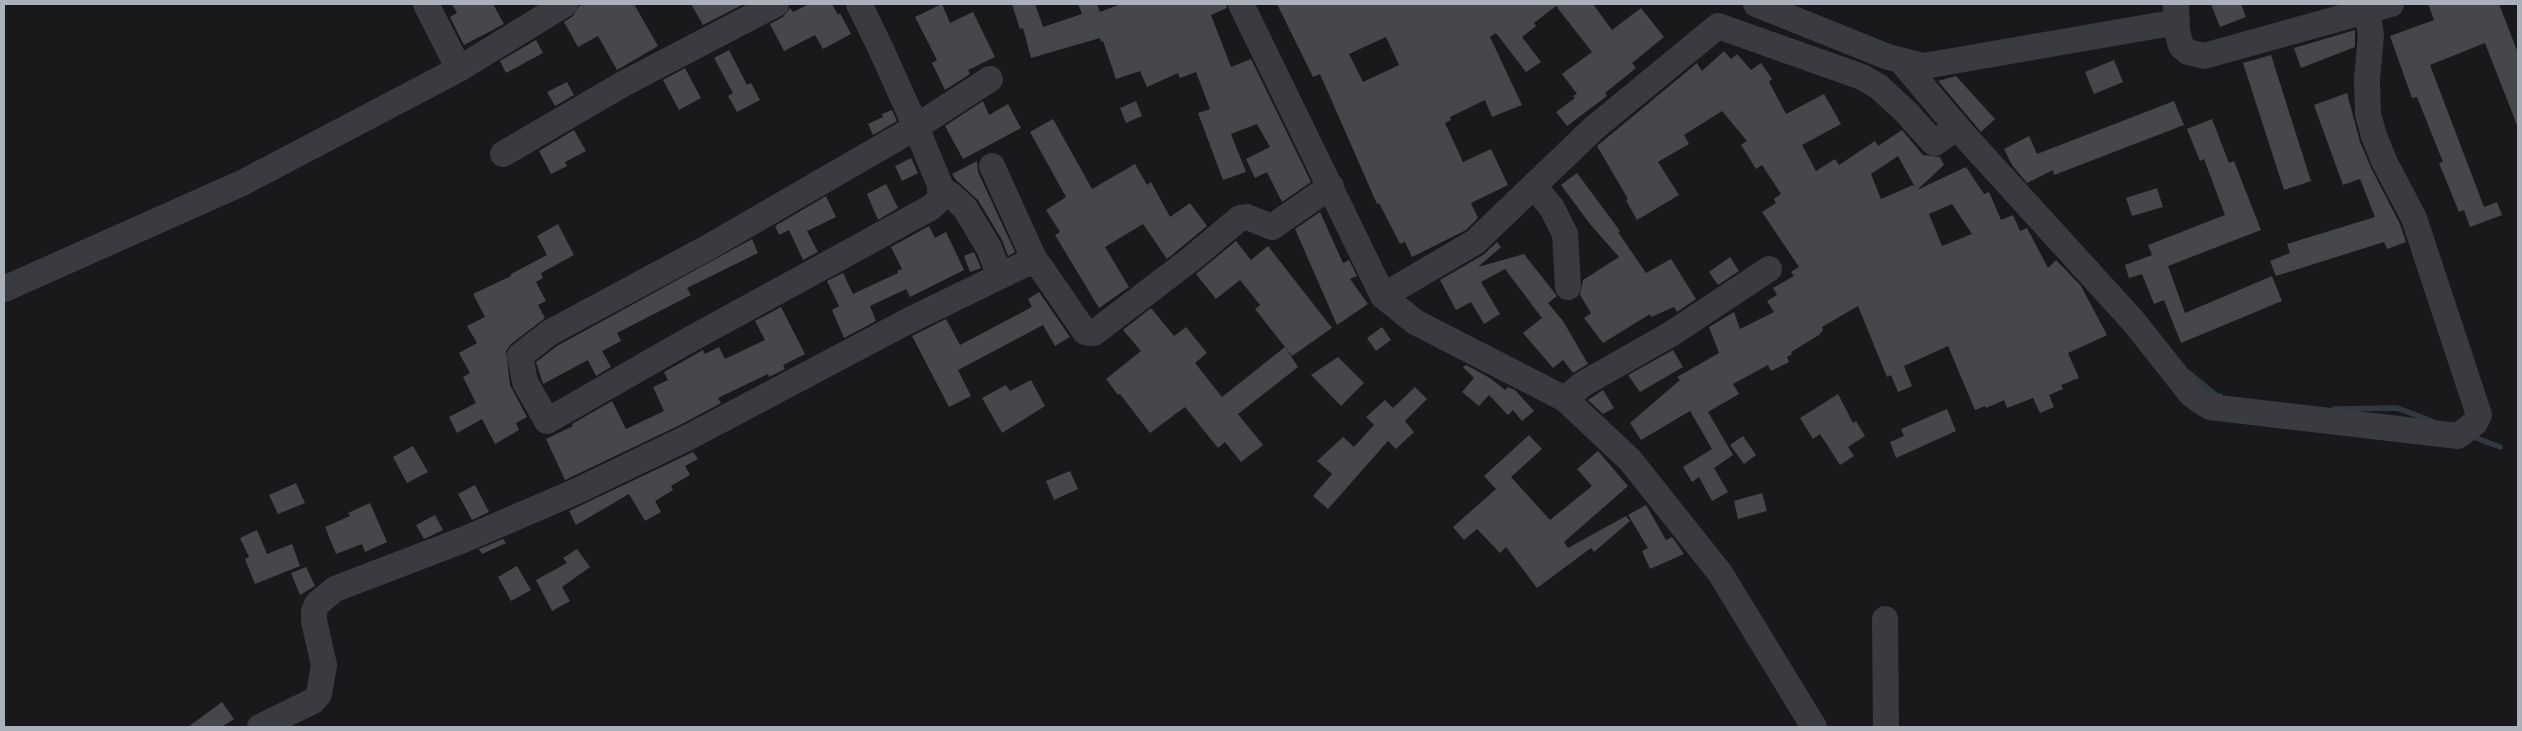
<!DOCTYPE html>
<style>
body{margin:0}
#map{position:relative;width:2522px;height:731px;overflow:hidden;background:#19191b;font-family:"Roboto Condensed",sans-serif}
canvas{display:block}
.frame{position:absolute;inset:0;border:5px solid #abb1ba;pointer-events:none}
</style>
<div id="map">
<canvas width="2522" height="731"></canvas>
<div class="frame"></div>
</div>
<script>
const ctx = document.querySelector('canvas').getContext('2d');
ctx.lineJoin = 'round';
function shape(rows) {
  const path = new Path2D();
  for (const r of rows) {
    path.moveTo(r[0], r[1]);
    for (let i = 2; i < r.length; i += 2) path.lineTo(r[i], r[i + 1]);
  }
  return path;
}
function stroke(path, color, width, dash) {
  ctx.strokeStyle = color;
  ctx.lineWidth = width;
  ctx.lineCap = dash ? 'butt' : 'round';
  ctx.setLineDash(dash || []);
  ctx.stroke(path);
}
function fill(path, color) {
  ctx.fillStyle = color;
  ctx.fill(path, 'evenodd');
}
stroke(shape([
 [2188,372,2217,396,2220,396],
 [2334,409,2397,408,2432,421],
 [2471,436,2500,447]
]), '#2f393f', 5.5);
fill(shape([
 [452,4,493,4,504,24,464,45,450,17,457,13],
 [584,4,634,4,658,46,617,70,598,36,578,47,564,22,573,16,579,6],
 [691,4,744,4,703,25],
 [809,4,832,4,838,15,840,13,851,34,823,49,815,35,784,51,770,24,783,17,790,8,793,12],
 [942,4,950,23,973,12,995,57,968,70,970,74,945,90,932,63,937,60,915,17],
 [1012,4,1035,4,1043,27,1082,14,1078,4,1097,4,1100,12,1121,4,1226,4,1227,8,1211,15,1231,67,1251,59,1311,182,1282,202,1267,172,1255,178,1246,159,1270,147,1257,124,1231,134,1246,172,1223,180,1198,113,1210,109,1196,72,1180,78,1178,73,1147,87,1140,71,1116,79,1103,41,1101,42,1100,38,1031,58,1023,28,1020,29],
 [1277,4,1593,4,1612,30,1641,8,1664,37,1632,63,1636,68,1605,93,1607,96,1567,126,1556,112,1575,98,1573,96,1577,94,1562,74,1592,52,1556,6,1534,23,1536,26,1522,37,1541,62,1526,72,1496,33,1490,37,1522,105,1492,117,1485,100,1450,117,1451,120,1445,123,1463,162,1491,149,1508,185,1471,203,1478,218,1466,230,1412,257,1405,242,1400,244,1379,203,1377,204,1320,74,1313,77],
 [1386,37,1399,65,1363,82,1349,54],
 [2211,4,2241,4,2246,17,2220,27],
 [2428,4,2499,4,2518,53,2517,125,2485,43,2430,65,2484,207,2497,202,2502,215,2470,227,2464,210,2459,212,2439,163,2443,162,2417,97,2412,98,2390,36,2434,20],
 [2355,30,2355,47,2301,68,2294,48],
 [536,40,543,53,506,73,500,61],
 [729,50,747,85,751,83,760,100,737,112,728,96,733,93,714,58],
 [1724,51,1731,59,1737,54,1751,70,1761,63,1772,79,1769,82,1786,114,1824,94,1841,124,1802,145,1816,171,1835,159,1839,165,1875,141,1878,146,1902,130,1923,155,1940,157,1944,165,1917,190,1966,167,1984,194,1989,192,2001,220,2013,215,2020,231,2027,228,2048,268,2056,260,2081,286,2107,335,2068,353,2079,378,2061,385,2063,389,2049,395,2054,407,2040,413,2033,398,2007,408,2004,400,1986,408,1985,406,1975,410,1948,346,1904,366,1912,386,1898,392,1891,375,1887,377,1858,306,1822,327,1823,330,1819,335,1791,352,1792,354,1787,357,1789,362,1771,371,1768,365,1733,384,1739,394,1708,412,1733,455,1714,468,1728,492,1712,501,1699,477,1692,482,1683,467,1712,449,1690,411,1641,440,1630,423,1680,380,1677,377,1719,353,1709,327,1734,312,1740,329,1774,312,1767,301,1777,295,1773,288,1794,276,1791,272,1799,267,1762,212,1776,203,1774,199,1781,194,1762,165,1756,169,1741,145,1747,141,1722,111,1684,135,1689,144,1658,162,1679,195,1637,220,1626,200,1628,199,1597,146,1697,63,1702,71],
 [1898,156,1916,189,1913,185,1881,199,1871,174],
 [1952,204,1972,234,1942,246,1929,214],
 [2271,55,2311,181,2284,190,2243,63],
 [2114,60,2123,82,2094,94,2085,72],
 [685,68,701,98,679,110,663,80],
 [1956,76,1995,119,1981,132,1938,81],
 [567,82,574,95,555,106,547,92],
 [2347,93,2360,142,2372,170,2400,224,2406,242,2387,249,2384,242,2276,276,2270,261,2290,253,2287,244,2375,217,2360,179,2343,185,2314,105],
 [983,101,989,115,1008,104,1021,128,963,159,945,126],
 [1136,101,1142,116,1126,123,1120,108],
 [2174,101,2184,125,2054,175,2053,170,2027,183,2012,165,2004,149,2029,136,2037,154],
 [892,110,897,121,873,135,868,124,883,117,882,114],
 [1053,119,1092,189,1135,164,1147,185,1151,182,1170,217,1190,203,1207,226,1167,259,1143,224,1105,247,1129,287,1099,308,1055,235,1060,232,1046,210,1066,197,1030,132],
 [2212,119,2229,163,2234,161,2261,230,2168,266,2185,313,2272,276,2282,301,2181,343,2164,300,2154,304,2142,274,2129,278,2125,265,2152,255,2148,245,2225,215,2204,159,2200,161,2187,129],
 [574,130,586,151,565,162,567,166,551,174,539,151],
 [911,158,918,173,902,181,895,166],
 [977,161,978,172,1015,252,1008,256,1002,240,978,200,956,180,952,174],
 [1577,173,1620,231,1618,232,1646,273,1671,259,1696,299,1677,312,1674,307,1651,317,1650,314,1603,343,1584,318,1591,313,1580,295,1583,280,1619,257,1590,224,1561,185],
 [886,184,898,208,878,220,867,194],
 [2157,188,2163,207,2132,216,2126,198],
 [826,196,836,217,807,231,818,252,803,260,789,230,779,235,775,226],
 [1320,212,1343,263,1349,260,1357,276,1350,279,1368,304,1337,325,1295,229],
 [558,224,574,255,541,273,543,278,536,282,546,301,538,305,545,318,511,344,506,351,510,385,527,417,516,423,519,430,495,444,482,419,457,433,449,417,476,403,463,377,470,373,459,353,477,343,467,326,485,317,473,294,511,276,511,274,547,255,537,236],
 [929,226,935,238,946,232,964,270,910,297,906,289,870,306,876,321,844,338,832,310,839,306,827,281,843,273,853,294,898,273,897,271,902,269,891,247],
 [752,239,758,253,687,288,691,295,617,333,621,341,602,351,611,367,596,376,588,360,543,384,536,362,557,346],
 [1236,241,1251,260,1268,246,1332,328,1292,356,1255,309,1260,305,1240,280,1216,299,1196,274],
 [1497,242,1501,247,1478,267,1524,254,1557,296,1548,303,1563,321,1588,364,1573,373,1563,360,1553,368,1523,333,1542,318,1505,269,1481,282,1500,314,1484,324,1471,302,1456,310,1440,280,1483,255],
 [974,252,981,268,970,272,964,256],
 [1730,257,1739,271,1718,285,1709,272],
 [1039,292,1070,337,1055,346,1043,325,958,370,971,396,949,407,912,336,946,319,960,345,1032,307,1028,299],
 [781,307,805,354,783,365,785,369,769,377,768,374,718,398,721,403,680,425,565,480,546,439,573,426,572,424,612,401,626,429,664,411,653,387,668,380,664,372,703,350,705,354,719,347,725,359,765,340,755,321],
 [1151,308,1174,336,1186,327,1207,353,1195,363,1222,397,1285,347,1298,367,1238,414,1263,445,1241,462,1225,442,1218,448,1185,407,1150,433,1120,394,1118,395,1106,379,1141,351,1123,330],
 [1382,327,1391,340,1376,351,1367,338],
 [1673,350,1683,367,1640,392,1628,375],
 [1338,357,1364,383,1341,406,1311,375],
 [1466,365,1490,378,1505,390,1508,387,1515,390,1534,411,1522,421,1513,410,1508,415,1489,395,1479,406,1462,392,1474,378,1463,367],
 [1031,380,1045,406,1002,433,982,398,1006,385,1010,391],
 [1415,387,1427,399,1405,421,1414,432,1396,449,1388,441,1328,509,1313,496,1332,474,1317,461,1343,437,1354,447,1374,425,1366,417,1385,400,1393,408],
 [1603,390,1614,408,1603,414,1588,400],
 [1838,394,1853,423,1856,421,1865,436,1848,447,1854,456,1840,465,1820,434,1813,439,1800,418],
 [1947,409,1956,431,1896,458,1890,442,1904,436,1901,429],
 [1529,435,1542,449,1511,477,1550,520,1592,486,1577,469,1598,451,1628,486,1564,542,1568,548,1626,516,1630,521,1594,552,1591,548,1537,588,1506,547,1500,553,1477,529,1464,540,1453,527,1496,489,1484,476],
 [1743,436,1756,455,1744,464,1730,445],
 [413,446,428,472,407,483,393,457],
 [693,452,698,459,685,466,690,475,671,486,673,490,655,501,661,512,645,521,629,494,576,525,569,511],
 [1070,471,1078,489,1054,500,1046,481],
 [296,483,305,503,278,514,269,495],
 [475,485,489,512,472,520,458,494],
 [1762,493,1767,511,1738,519,1734,501],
 [370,503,387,542,365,552,362,544,336,554,325,527,350,516,348,513],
 [1646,505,1666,540,1672,537,1684,554,1650,569,1642,551,1648,548,1628,515],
 [435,515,443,530,424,539,416,525],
 [257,530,267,554,292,544,300,566,255,584,245,559,249,557,240,538],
 [503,539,506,543,482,554,479,549],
 [577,549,590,567,562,587,570,601,552,611,536,580,567,563,563,558],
 [517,566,531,590,511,601,498,577],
 [306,567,315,586,300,595,291,573],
 [222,702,234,719,222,727,188,727]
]), '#45474b');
stroke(shape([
 [426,4,459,69],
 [859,4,880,47,916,127,940,185,940,198,936,203,930,208,689,340,547,421,525,382,520,356,549,333,707,248,899,137,916,127,990,79],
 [1241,4,1383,296,1415,322,1565,399,1583,384,1671,334,1769,269],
 [1756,4,1888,57,1924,66,2177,22],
 [2176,5,2177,31,2181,46,2188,52,2204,56,2391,4],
 [1902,62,1962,133,2134,322,2191,394,2202,402,2210,407,2458,436,2475,423,2479,415,2414,218,2385,163,2374,136,2368,114,2367,79,2371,35,2367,12],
 [503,154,623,84,776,4],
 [992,166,1036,263],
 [1534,186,1552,208,1565,234,1568,287],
 [941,189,952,196,965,208,989,248,1000,276],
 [4,289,242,183,459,69,565,4],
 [1383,296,1475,242,1594,128,1718,26,1862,77,1879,87,1906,112,1933,142,1935,143,1957,127],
 [1565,399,1630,460,1720,573,1814,727],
 [1885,619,1886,727],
 [260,727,313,701,319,694,324,665,314,621,314,612,317,604,335,589,463,540,577,491,687,438,906,322,1027,263,1039,265,1085,332,1094,333,1191,259,1240,218,1247,217,1272,227,1331,186]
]), '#3a3b40', 26);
</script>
